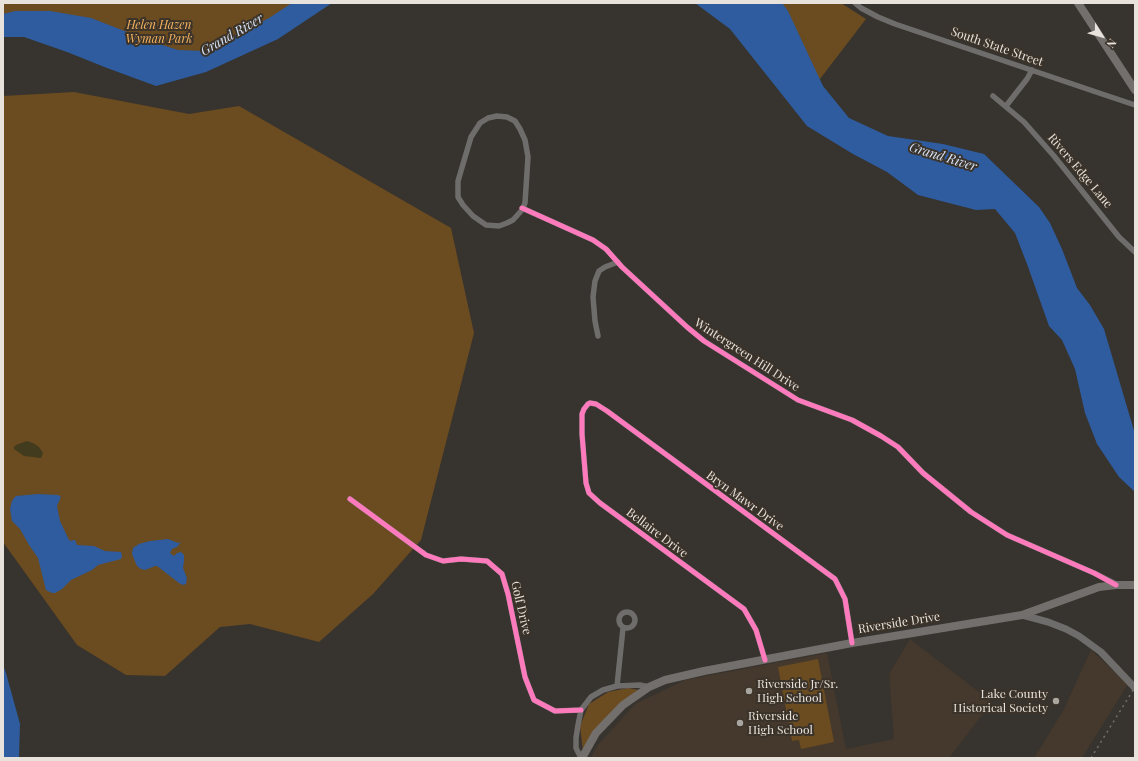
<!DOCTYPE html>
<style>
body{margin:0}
#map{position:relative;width:1138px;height:761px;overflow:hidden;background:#37332e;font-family:"Playfair Display",serif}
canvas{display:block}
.frame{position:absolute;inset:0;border:4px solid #e7e2dc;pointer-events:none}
.north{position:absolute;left:1082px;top:16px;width:40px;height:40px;-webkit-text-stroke:3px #3b332a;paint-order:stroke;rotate:127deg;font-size:11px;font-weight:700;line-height:16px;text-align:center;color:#e7e2dc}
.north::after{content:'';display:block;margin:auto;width:14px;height:18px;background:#e7e2dc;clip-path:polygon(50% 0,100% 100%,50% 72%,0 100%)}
</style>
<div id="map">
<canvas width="1138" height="761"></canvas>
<div class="frame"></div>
<div class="north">N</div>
</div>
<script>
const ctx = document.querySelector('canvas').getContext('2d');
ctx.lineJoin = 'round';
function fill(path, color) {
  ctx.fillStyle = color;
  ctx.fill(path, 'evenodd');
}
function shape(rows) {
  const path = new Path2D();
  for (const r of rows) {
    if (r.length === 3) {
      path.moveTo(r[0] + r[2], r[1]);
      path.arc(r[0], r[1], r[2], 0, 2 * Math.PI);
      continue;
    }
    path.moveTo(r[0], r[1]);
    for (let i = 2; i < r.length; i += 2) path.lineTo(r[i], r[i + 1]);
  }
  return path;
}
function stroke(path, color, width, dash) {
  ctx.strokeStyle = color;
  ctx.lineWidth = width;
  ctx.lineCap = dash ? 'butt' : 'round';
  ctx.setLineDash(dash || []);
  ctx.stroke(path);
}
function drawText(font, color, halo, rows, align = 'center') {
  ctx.font = font + ' "Playfair Display",serif';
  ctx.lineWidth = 4;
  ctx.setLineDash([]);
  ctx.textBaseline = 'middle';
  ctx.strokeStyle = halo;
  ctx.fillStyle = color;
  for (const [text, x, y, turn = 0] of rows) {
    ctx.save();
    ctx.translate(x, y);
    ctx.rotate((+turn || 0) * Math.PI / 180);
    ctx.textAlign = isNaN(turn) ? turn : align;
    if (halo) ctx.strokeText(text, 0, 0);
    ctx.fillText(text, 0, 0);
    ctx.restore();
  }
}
fill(shape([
 [910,639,992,702,949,758,591,758,597,746,635,704,685,680,827,653,846,749,894,739,889,674],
 [1091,650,1128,684,1082,758,1034,758,1063,711]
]), '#44392c');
fill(shape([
 [3,3,304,3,198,57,3,22],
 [730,3,841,3,866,19,810,92],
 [74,92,189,114,239,106,451,228,474,333,421,540,373,594,319,642,250,624,220,627,165,676,126,675,77,645,3,542,3,96],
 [818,659,834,742,801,749,799,740,792,741,778,667],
 [628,688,639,690,583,751,580,726,589,704,608,692]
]), '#6b4b20');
fill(shape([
 [27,441,33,443,39,447,43,453,41,458,24,456,14,449,14,447,16,445]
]), '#423b1e');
fill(shape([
 [292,3,332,3,278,39,206,72,156,86,107,68,67,52,24,37,3,37,3,14,15,11,50,11,91,18,153,42,178,50,205,51,269,18],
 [695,3,782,3,788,11,823,86,849,118,888,136,943,144,984,154,1039,207,1050,223,1062,249,1077,288,1090,305,1104,329,1135,434,1135,492,1119,477,1097,444,1085,413,1075,369,1062,340,1049,326,1027,264,1015,233,995,209,976,210,918,195,887,172,853,154,807,126,730,29],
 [38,494,58,495,61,497,57,506,60,521,69,540,72,541,73,540,75,540,77,545,94,546,105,551,121,552,122,556,121,559,98,565,92,570,71,580,62,589,55,593,52,593,46,590,38,558,29,545,20,529,12,521,10,509,12,501,14,498,16,496],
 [168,539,178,543,181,542,177,547,172,549,170,553,174,556,177,553,181,552,184,555,184,561,183,568,187,578,186,584,183,585,179,583,157,566,155,566,145,570,141,569,137,566,132,554,133,548,139,544,150,541],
 [3,665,6,673,20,724,19,758,3,758]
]), '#2e5c9e');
stroke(shape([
 [855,3,861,8,878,17,895,24,1105,95,1135,105],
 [993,96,1024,122,1054,156,1119,237,1135,252],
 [1006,106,1027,79,1032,70],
 [497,116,507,117,515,121,520,129,525,140,528,157,525,203,522,210,513,220,507,223,499,226,486,225,473,216,463,205,458,197,458,181,471,137,480,123,488,118,497,116],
 [522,208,593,240,606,249,622,267,687,327,704,341,798,400,852,420,881,436,898,447,923,473,971,512,1007,535,1094,573,1116,584],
 [598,336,595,321,593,297,595,281,599,271,605,267,618,262],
 [350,499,426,555,443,561,461,559,487,561,502,574,508,594,525,677,534,700,555,711,581,710],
 [627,620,8],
 [765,660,756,630,744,609,600,503,589,493,586,483,582,434,582,414,584,409,588,404,590,403,596,404,607,411,835,579,845,599,852,643],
 [617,686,623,628],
 [581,758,576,748,576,738,578,725,581,710,591,697,603,690,617,686,640,685,649,687]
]), '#6f6d6b', 5.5);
stroke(shape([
 [1022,615,1048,622,1066,629,1079,636,1101,652,1135,688]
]), '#6f6d6b', 7);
stroke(shape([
 [1078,3,1135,90],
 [582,758,596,733,623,705,649,687,665,680,704,671,852,643,1022,615,1099,587,1116,585,1135,585]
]), '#726f6d', 8);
stroke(shape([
 [1091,758,1135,687]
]), '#73716f', 1.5, [2, 4]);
stroke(shape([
 [522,208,593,240,606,249,622,267,687,327,704,341,798,400,852,420,881,436,898,447,923,473,971,512,1007,535,1094,573,1116,585],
 [350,499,426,555,443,561,461,559,487,561,502,574,508,594,525,677,534,700,555,711,581,710],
 [765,660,756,630,744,609,600,503,589,493,586,483,582,434,582,414,584,409,588,404,590,403,596,404,607,411,835,579,845,599,852,643]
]), '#fd7abc', 5);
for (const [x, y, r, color] of [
 [749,691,4,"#a9a59f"],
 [1056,701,4,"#a9a59f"],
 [740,723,4,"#a9a59f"]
]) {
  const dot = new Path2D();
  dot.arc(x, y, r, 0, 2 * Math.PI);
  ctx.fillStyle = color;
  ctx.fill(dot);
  stroke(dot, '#3b332a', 1.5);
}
drawText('italic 12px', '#f5b35e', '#3b332a', [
 ["Helen Hazen",159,25],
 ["Wyman Park",159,39]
]);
drawText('12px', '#e7e2dc', '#3b332a', [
 ["South State Street",997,47,19],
 ["Rivers Edge Lane",1080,171,50],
 ["Wintergreen Hill Drive",747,355,33],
 ["Bryn Mawr Drive",745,501,36],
 ["Bellaire Drive",657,533,37],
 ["Golf Drive",521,608,77],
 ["Riverside Drive",899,623,-9]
]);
drawText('12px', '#e7e2dc', '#3b332a', [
 ["Riverside Jr/Sr.",757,684],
 ["High School",757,698],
 ["Lake County",1048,694,"right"],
 ["Historical Society",1048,708,"right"],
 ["Riverside",748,716],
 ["High School",748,730]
], 'left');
drawText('italic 13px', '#d7e5fa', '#3b332a', [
 ["Grand River",232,35,-30],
 ["Grand River",943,157,17]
]);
</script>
